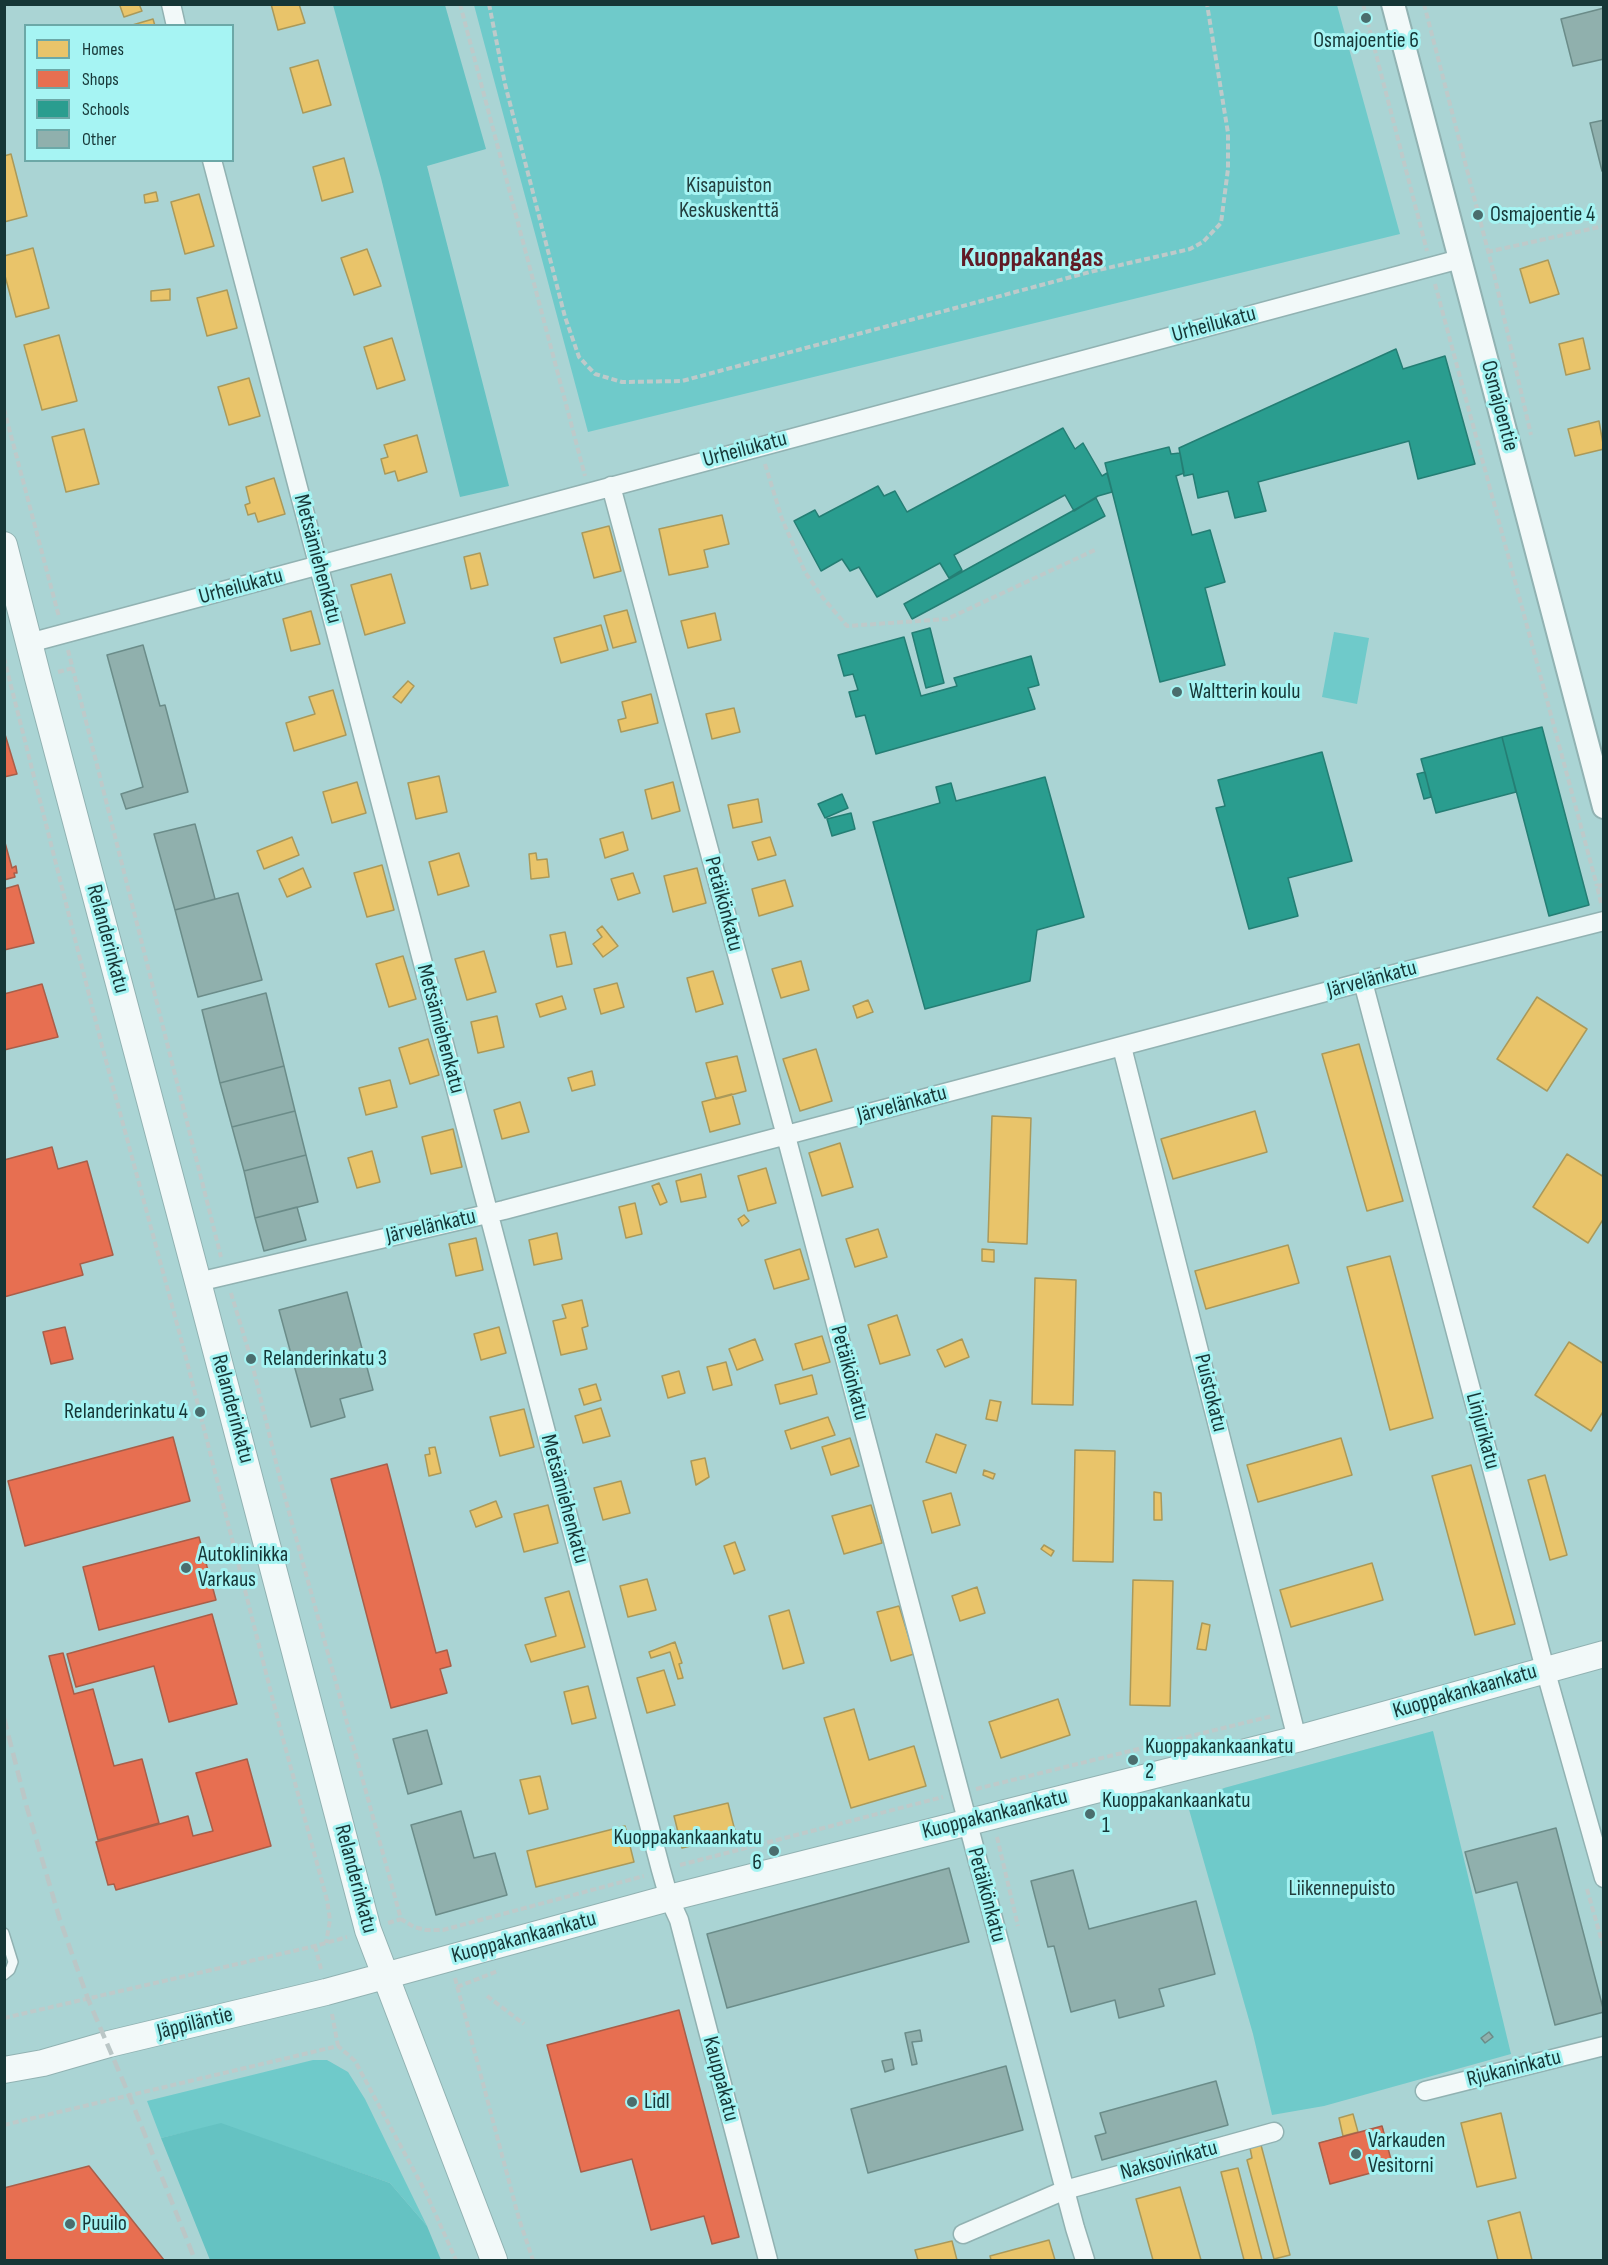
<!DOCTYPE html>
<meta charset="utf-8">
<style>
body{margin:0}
#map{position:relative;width:1608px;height:2265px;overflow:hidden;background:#aad4d4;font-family:"Sofia Sans Condensed",sans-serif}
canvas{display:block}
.frame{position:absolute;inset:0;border:6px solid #163636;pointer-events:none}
.legend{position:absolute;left:24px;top:24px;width:210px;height:138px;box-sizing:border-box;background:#a6f4f3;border:2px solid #6ca8a7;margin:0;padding:8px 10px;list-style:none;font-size:18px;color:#163636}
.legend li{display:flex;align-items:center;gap:12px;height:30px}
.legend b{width:30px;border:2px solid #6ca8a7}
</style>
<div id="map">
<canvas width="1608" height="2265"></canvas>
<div class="frame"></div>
<ul class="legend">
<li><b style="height:16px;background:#e9c46a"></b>Homes</li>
<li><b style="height:16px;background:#e76f51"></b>Shops</li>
<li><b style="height:16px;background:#2a9d8f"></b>Schools</li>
<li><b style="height:16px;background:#90b0ad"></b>Other</li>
</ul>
</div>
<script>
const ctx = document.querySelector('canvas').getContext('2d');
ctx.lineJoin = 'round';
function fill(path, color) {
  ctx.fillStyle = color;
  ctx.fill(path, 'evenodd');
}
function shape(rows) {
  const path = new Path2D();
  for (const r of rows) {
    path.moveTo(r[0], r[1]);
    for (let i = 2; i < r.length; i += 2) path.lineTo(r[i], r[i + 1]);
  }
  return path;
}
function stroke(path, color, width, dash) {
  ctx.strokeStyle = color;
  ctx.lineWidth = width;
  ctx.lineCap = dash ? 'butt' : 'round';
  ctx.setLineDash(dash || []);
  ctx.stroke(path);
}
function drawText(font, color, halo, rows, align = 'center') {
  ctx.font = font + ' "Sofia Sans Condensed",sans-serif';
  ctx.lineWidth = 6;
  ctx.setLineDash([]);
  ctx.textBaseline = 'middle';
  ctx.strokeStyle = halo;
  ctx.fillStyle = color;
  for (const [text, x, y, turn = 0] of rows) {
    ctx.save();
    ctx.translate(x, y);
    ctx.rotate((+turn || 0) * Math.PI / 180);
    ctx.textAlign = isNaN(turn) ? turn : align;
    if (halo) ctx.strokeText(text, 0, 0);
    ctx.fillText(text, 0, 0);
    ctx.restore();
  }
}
fill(shape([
 [474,5,1337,5,1400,234,588,432],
 [1334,632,1369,638,1357,704,1322,697],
 [1433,1731,1511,2054,1324,2106,1272,2115,1253,2034,1188,1806,1224,1788],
 [313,2060,327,2060,348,2072,365,2099,427,2226,390,2183,221,2124,161,2138,147,2101]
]), '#6fcaca');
fill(shape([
 [333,5,445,5,486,149,427,166,509,486,460,497,381,178],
 [221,2123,390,2183,427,2226,441,2260,210,2260,161,2138]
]), '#65c2c2');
const homes = shape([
 [123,4,139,4,142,11,124,17,120,6,123,4],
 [271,4,299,4,305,23,278,30,271,4],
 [153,19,155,26,129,26,153,19],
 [318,60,331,105,303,113,290,68,318,60],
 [11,154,27,216,4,222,4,156,11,154],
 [344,158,353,192,322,201,313,167,344,158],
 [156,192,158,201,145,203,144,195,156,192],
 [199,194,214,246,185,254,171,202,199,194],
 [33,248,49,308,16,317,4,272,4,256,33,248],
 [367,249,381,286,354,295,341,258,367,249],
 [1548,260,1559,294,1530,303,1520,269,1548,260],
 [170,289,170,300,151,301,151,291,170,289],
 [227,290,237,328,207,336,197,298,227,290],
 [59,335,77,401,42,410,24,345,59,335],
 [392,338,405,380,377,389,364,347,392,338],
 [1583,338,1590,369,1566,375,1559,344,1583,338],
 [249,378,260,416,229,425,218,387,249,378],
 [1599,421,1604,449,1575,456,1568,429,1599,421],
 [84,429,99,484,66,492,52,437,84,429],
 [417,435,427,472,398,481,395,471,385,474,381,459,388,457,384,445,417,435],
 [274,478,285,514,258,522,255,513,248,515,245,505,250,503,246,487,274,478],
 [722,515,729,544,704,550,708,567,669,575,659,529,722,515],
 [609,526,621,571,594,578,582,533,609,526],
 [480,553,488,585,471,589,464,557,480,553],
 [391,574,405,623,365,635,351,585,391,574],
 [627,610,636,642,613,648,604,616,627,610],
 [311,611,320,644,291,651,283,619,311,611],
 [715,613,721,640,688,648,681,621,715,613],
 [601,625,608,650,561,663,554,638,601,625],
 [408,681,414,686,401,703,393,697,408,681],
 [333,690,346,735,294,751,286,723,315,714,309,697,333,690],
 [651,694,658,723,621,732,618,720,626,718,622,702,651,694],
 [734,708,740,732,712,739,706,714,734,708],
 [439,776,447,812,416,819,408,783,439,776],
 [357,782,366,813,332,823,323,792,357,782],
 [673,782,680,811,652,819,645,790,673,782],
 [758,799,762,822,733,828,728,805,758,799],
 [623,832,628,850,605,858,600,839,623,832],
 [292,837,299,855,264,869,257,851,292,837],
 [770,837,776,855,758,860,752,842,770,837],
 [459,853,469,886,438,895,429,862,459,853],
 [536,853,537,860,547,859,549,877,531,879,529,854,536,853],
 [382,865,394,910,367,917,354,873,382,865],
 [303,868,311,887,287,897,279,879,303,868],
 [697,868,706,903,673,912,664,876,697,868],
 [633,873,640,893,618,900,611,879,633,873],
 [785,880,793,906,759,916,752,889,785,880],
 [602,926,618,946,603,957,593,944,602,937,597,930,602,926],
 [565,932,572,964,557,967,550,935,565,932],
 [484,951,496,992,467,1000,455,959,484,951],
 [403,956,416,999,389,1007,376,964,403,956],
 [801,961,809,990,781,998,772,969,801,961],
 [713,971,723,1004,696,1012,687,978,713,971],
 [617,983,624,1007,601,1014,594,989,617,983],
 [562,996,566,1009,540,1017,536,1004,562,996],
 [1537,997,1587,1029,1547,1091,1497,1059,1537,997],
 [868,1000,873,1012,857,1018,853,1006,868,1000],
 [497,1016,504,1047,478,1053,471,1022,497,1016],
 [428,1039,439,1075,410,1084,399,1048,428,1039],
 [1359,1044,1403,1201,1367,1211,1322,1054,1359,1044],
 [816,1049,832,1101,800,1111,783,1059,816,1049],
 [737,1056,746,1091,716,1099,706,1063,737,1056],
 [592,1071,595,1085,572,1091,568,1078,592,1071],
 [390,1080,397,1107,366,1115,359,1088,390,1080],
 [732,1094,740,1124,710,1132,702,1102,732,1094],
 [520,1102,529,1132,502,1139,494,1110,520,1102],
 [1255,1111,1267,1152,1173,1179,1161,1139,1255,1111],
 [992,1116,1031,1118,1027,1244,988,1242,992,1116],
 [453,1129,462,1167,431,1174,422,1137,453,1129],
 [840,1143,853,1187,822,1196,809,1153,840,1143],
 [372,1151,380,1182,357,1188,348,1158,372,1151],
 [1567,1154,1604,1177,1604,1218,1588,1243,1533,1207,1567,1154],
 [766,1168,776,1203,748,1211,738,1176,766,1168],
 [701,1174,706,1197,681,1202,676,1181,701,1174],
 [659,1183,667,1202,660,1205,652,1186,659,1183],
 [635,1203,642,1234,626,1238,619,1207,635,1203],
 [744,1215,749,1221,742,1226,738,1219,744,1215],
 [878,1229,887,1257,855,1267,846,1239,878,1229],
 [557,1233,562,1259,534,1265,529,1240,557,1233],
 [476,1238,483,1270,456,1276,449,1244,476,1238],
 [1288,1245,1299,1283,1206,1309,1195,1271,1288,1245],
 [800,1249,809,1279,774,1289,765,1260,800,1249],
 [982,1249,994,1250,994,1262,982,1261,982,1249],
 [1390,1256,1433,1418,1390,1430,1347,1267,1390,1256],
 [1035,1278,1076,1280,1073,1405,1032,1404,1035,1278],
 [582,1300,588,1326,582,1328,587,1349,561,1355,553,1321,566,1318,562,1305,582,1300],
 [897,1315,910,1355,880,1364,868,1325,897,1315],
 [499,1327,506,1353,481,1360,474,1334,499,1327],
 [822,1336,830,1362,803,1370,795,1344,822,1336],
 [755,1339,763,1360,737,1370,729,1349,755,1339],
 [962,1339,969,1357,945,1367,937,1350,962,1339],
 [1569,1342,1604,1364,1604,1410,1591,1431,1535,1395,1569,1342],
 [726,1362,732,1385,713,1390,707,1367,726,1362],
 [679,1371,685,1393,668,1398,662,1376,679,1371],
 [812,1375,817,1394,780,1404,775,1385,812,1375],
 [596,1384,601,1400,584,1405,579,1389,596,1384],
 [990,1400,1001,1402,997,1421,986,1419,990,1400],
 [601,1408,610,1436,583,1443,575,1416,601,1408],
 [524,1409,534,1447,500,1456,490,1417,524,1409],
 [828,1417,835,1435,791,1449,785,1431,828,1417],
 [936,1434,966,1445,956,1473,926,1462,936,1434],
 [850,1438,859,1466,831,1475,822,1447,850,1438],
 [1341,1438,1352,1475,1258,1502,1247,1465,1341,1438],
 [435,1447,441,1473,429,1476,425,1455,430,1454,429,1448,435,1447],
 [1075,1450,1115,1451,1113,1562,1073,1561,1075,1450],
 [705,1458,709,1477,696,1485,691,1461,705,1458],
 [1471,1465,1515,1624,1475,1635,1432,1476,1471,1465],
 [984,1470,995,1474,993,1479,983,1475,984,1470],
 [1545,1475,1567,1555,1550,1560,1528,1480,1545,1475],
 [621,1481,630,1513,603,1520,594,1488,621,1481],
 [1154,1492,1161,1493,1162,1520,1154,1520,1154,1492],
 [951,1493,960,1525,932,1533,923,1501,951,1493],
 [496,1501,502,1517,476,1527,470,1511,496,1501],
 [548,1505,558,1543,524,1552,514,1514,548,1505],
 [871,1505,882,1543,844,1554,832,1516,871,1505],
 [735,1542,745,1570,734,1574,724,1546,735,1542],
 [1044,1545,1054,1551,1051,1556,1041,1549,1044,1545],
 [1372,1563,1383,1600,1291,1627,1280,1590,1372,1563],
 [647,1579,656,1610,628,1617,620,1586,647,1579],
 [1133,1580,1173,1581,1170,1706,1130,1705,1133,1580],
 [977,1587,985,1613,960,1621,952,1596,977,1587],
 [569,1591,585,1647,531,1662,525,1645,556,1636,545,1598,569,1591],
 [899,1606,914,1654,891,1661,877,1612,899,1606],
 [789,1610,804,1663,783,1669,769,1616,789,1610],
 [1202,1623,1210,1625,1206,1650,1197,1649,1202,1623],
 [675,1642,682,1663,679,1664,683,1678,678,1679,670,1652,651,1658,649,1652,675,1642],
 [664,1670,675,1705,647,1713,637,1678,664,1670],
 [588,1686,596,1718,572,1724,564,1692,588,1686],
 [1058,1699,1070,1735,1001,1758,989,1722,1058,1699],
 [854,1709,869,1760,914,1746,926,1786,851,1808,824,1718,854,1709],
 [540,1776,548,1809,529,1814,520,1780,540,1776],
 [728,1803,736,1835,682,1848,674,1816,728,1803],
 [625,1826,634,1862,536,1887,527,1851,625,1826],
 [1501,2113,1516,2178,1477,2187,1461,2123,1501,2113],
 [1353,2114,1358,2132,1343,2136,1339,2118,1353,2114],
 [1382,2127,1392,2167,1330,2183,1320,2143,1382,2127],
 [1261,2145,1290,2255,1274,2259,1247,2160,1252,2158,1250,2148,1261,2145],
 [1238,2168,1262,2260,1244,2260,1221,2172,1238,2168],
 [1180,2187,1201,2260,1153,2260,1136,2199,1180,2187],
 [1520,2212,1532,2260,1498,2260,1488,2221,1520,2212],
 [1049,2240,1055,2260,991,2260,990,2256,1049,2240],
 [952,2241,957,2260,918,2260,915,2250,952,2241]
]);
fill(homes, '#e9c46a');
stroke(homes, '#aa995a', 1.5);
const shops = shape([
 [4,731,17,774,4,777,4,731],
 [4,839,12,868,16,866,17,873,14,873,15,877,4,880,4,839],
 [18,885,34,943,4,950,4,889,18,885],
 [42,984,58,1037,4,1050,4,994,42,984],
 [52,1147,58,1169,87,1161,113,1255,80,1264,83,1275,4,1297,4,1160,52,1147],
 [65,1327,73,1359,51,1364,43,1332,65,1327],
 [173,1437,190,1501,25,1546,8,1481,173,1437],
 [387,1464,436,1653,447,1650,451,1666,440,1669,447,1693,391,1708,331,1479,387,1464],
 [199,1537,216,1600,99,1630,83,1567,199,1537],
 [212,1614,237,1704,169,1722,154,1666,76,1687,67,1654,212,1614],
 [63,1653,74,1694,93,1689,114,1766,142,1759,159,1823,98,1840,49,1656,63,1653],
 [247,1759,271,1846,116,1890,114,1884,108,1885,96,1842,188,1816,193,1836,213,1831,196,1773,247,1759],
 [679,2010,739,2237,712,2244,704,2216,651,2230,632,2159,581,2172,547,2045,679,2010],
 [1382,2126,1393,2167,1330,2184,1319,2143,1382,2126],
 [89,2166,164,2260,4,2260,4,2188,89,2166]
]);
fill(shops, '#e76f51');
stroke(shops, '#a85e49', 1.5);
const schools = shape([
 [1396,349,1403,369,1445,356,1475,464,1418,479,1409,441,1258,482,1266,511,1235,518,1228,491,1198,498,1193,474,1184,476,1179,448,1396,349],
 [1063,428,1075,449,1083,443,1102,476,1107,473,1112,492,1098,496,1074,511,1065,495,954,555,962,570,949,578,940,563,877,597,859,567,850,571,842,559,821,571,794,521,815,510,819,517,878,486,884,496,895,491,907,512,1063,428],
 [1169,447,1171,454,1180,453,1184,473,1176,476,1192,535,1210,530,1225,582,1205,588,1225,665,1160,682,1105,463,1169,447],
 [1096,498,1105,516,912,619,904,604,1096,498],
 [930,628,944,683,926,688,912,633,930,628],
 [904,637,921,696,957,686,954,678,1031,656,1039,685,1028,688,1035,709,876,754,865,715,856,717,849,692,858,690,853,674,844,676,838,655,904,637],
 [1542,727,1589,905,1549,916,1502,737,1542,727],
 [1502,737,1516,792,1436,813,1421,759,1502,737],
 [1322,752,1352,861,1288,878,1298,916,1249,929,1216,808,1225,806,1218,780,1322,752],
 [1425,772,1431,797,1424,799,1417,774,1425,772],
 [1045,777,1084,917,1037,930,1030,981,925,1009,873,822,940,803,936,787,951,783,956,801,1045,777],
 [842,794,848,808,825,818,818,804,842,794],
 [851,813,855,829,832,836,827,819,851,813]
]);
fill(schools, '#2a9d8f');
stroke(schools, '#247e74', 1.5);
const building = shape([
 [1604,8,1604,59,1573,66,1561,19,1604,8],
 [1604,120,1604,171,1602,171,1590,123,1604,120],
 [143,645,160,706,165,705,188,792,126,809,121,794,143,787,107,655,143,645],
 [195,824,215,899,175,910,154,834,195,824],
 [238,893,262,980,198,997,175,910,238,893],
 [266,993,284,1066,220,1083,202,1010,266,993],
 [284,1066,295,1111,232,1127,220,1083,284,1066],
 [295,1111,306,1155,244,1171,232,1127,295,1111],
 [306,1155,318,1202,255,1218,244,1171,306,1155],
 [297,1207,306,1240,264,1251,255,1218,297,1207],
 [347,1292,373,1390,340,1399,345,1417,311,1427,279,1310,347,1292],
 [427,1730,442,1784,408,1794,393,1739,427,1730],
 [461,1811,474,1858,495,1853,507,1895,436,1915,411,1825,461,1811],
 [1556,1828,1604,2012,1555,2025,1517,1882,1476,1893,1465,1852,1556,1828],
 [949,1868,969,1942,727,2008,707,1934,949,1868],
 [1073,1870,1089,1929,1196,1901,1215,1974,1159,1989,1164,2006,1119,2018,1115,2000,1071,2012,1054,1946,1048,1947,1031,1881,1073,1870],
 [920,2030,922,2041,912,2042,917,2064,912,2065,905,2033,920,2030],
 [1489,2032,1493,2037,1485,2043,1481,2038,1489,2032],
 [892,2059,894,2069,885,2072,882,2061,892,2059],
 [1006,2066,1023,2130,868,2173,851,2109,1006,2066],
 [1216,2081,1228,2125,1102,2160,1095,2136,1106,2133,1100,2113,1216,2081]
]);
fill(building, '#90b0ad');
stroke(building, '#6b8c89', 1.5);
const service = shape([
 [4,1933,13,1962,10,1970,4,1975]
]);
const minor = shape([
 [171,4,176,26],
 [212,160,661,1870,669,1898,679,1920,768,2260],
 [611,486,786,1136,1075,2228,1085,2260],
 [29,643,1460,259],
 [1363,982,1545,1669,1604,1878],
 [1122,1047,1297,1739],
 [198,1282,504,1210,1363,982,1604,921],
 [1425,2091,1604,2046],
 [963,2234,1065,2190,1274,2132]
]);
const tertiary = shape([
 [1393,4,1604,807]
]);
const secondary = shape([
 [4,545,38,678,198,1282,368,1930,494,2260],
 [4,2070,43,2063,109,2044,326,1992,669,1898,1297,1739,1604,1654]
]);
stroke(service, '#91b2b2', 12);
stroke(minor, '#91b2b2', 21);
stroke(tertiary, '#91b2b2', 26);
stroke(secondary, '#91b2b2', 28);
stroke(shape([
 [460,4,585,476],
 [489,4,505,84,565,317,579,357,595,374,622,382,682,381,1090,272,1190,249,1203,242,1221,223,1228,169,1228,133,1207,4],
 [1363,4,1427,251],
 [1424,4,1494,274,1531,435],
 [1487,252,1604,226],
 [1435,284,1597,886],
 [4,409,59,617],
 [765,464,782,519,805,572,823,598,847,626,947,619,1097,549],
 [68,650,221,1257],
 [4,658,102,1046,184,1350,280,1728,327,1900,330,1920,326,1943],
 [58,672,73,668],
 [1601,903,1597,886,1604,885],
 [231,1293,251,1359,281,1483,401,1919,414,1927,426,1930,443,1930,644,1876],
 [976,1789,1272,1716],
 [997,1837,1018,1926],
 [680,1865,943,1797],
 [1587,1889,1604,1949],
 [388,1923,401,1919],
 [315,1946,321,1969],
 [455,1978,519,2219,533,2260],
 [457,1987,498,1971],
 [487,1996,524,2024],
 [332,2014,338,2046],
 [4,2018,315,1946,347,1937],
 [4,2125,338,2046,355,2061,426,2193,456,2260]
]), '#becaca', 4, [6, 3]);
stroke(service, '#f2f9f9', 9);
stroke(minor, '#f2f9f9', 18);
stroke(tertiary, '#f2f9f9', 22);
stroke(secondary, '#f2f9f9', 26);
stroke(shape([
 [4,1718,27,1808,60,1920,88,1999,129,2095,195,2260]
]), '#bbc7c7', 4.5, [12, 6]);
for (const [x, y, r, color] of [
 [1366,18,6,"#4a6d6d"],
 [1478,215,6,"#4a6d6d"],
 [1177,692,6,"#4a6d6d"],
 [251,1359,6,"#4a6d6d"],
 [200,1412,6,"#4a6d6d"],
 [186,1568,6,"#4a6d6d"],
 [1133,1760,6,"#4a6d6d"],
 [1090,1814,6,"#4a6d6d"],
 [774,1851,6,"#4a6d6d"],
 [632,2102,6,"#4a6d6d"],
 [1356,2154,6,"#4a6d6d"],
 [70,2224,6,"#4a6d6d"]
]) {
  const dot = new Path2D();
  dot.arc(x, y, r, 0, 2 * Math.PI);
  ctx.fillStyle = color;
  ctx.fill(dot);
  stroke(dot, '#a6f4f3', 2);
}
drawText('22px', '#163636', '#a6f4f3', [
 ["Osmajoentie 6",1366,41,"center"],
 ["Osmajoentie 4",1490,215],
 ["Waltterin koulu",1189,692],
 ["Relanderinkatu 3",263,1359],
 ["Relanderinkatu 4",188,1412,"right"],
 ["Autoklinikka",198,1555],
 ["Varkaus",198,1580],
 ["Kuoppakankaankatu",1145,1747],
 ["2",1145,1772],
 ["Kuoppakankaankatu",1102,1801],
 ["1",1102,1826],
 ["Kuoppakankaankatu",762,1838,"right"],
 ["6",762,1863,"right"],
 ["Lidl",644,2102],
 ["Varkauden",1368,2141],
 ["Vesitorni",1368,2166],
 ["Puuilo",82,2224]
], 'left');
drawText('22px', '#233e3e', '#a6f4f3', [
 ["Kisapuiston",729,186],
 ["Keskuskenttä",729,211],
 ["Liikennepuisto",1342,1889]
]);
drawText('22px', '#163636', '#a6f4f3', [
 ["Urheilukatu",1214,325,-15],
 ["Osmajoentie",1499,406,75],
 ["Urheilukatu",745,450,-15],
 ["Metsämiehenkatu",317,559,75],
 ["Urheilukatu",241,587,-15],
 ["Petäikönkatu",723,904,75],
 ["Relanderinkatu",107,939,75],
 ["Järvelänkatu",1372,980,-15],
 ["Metsämiehenkatu",440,1029,75],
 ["Järvelänkatu",902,1105,-15],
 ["Järvelänkatu",431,1227,-13],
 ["Petäikönkatu",849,1373,75],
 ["Puistokatu",1210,1393,76],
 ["Relanderinkatu",232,1409,75],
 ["Linjurikatu",1482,1431,75],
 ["Metsämiehenkatu",564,1499,75],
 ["Kuoppakankaankatu",1465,1692,-16],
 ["Kuoppakankaankatu",995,1815,-14],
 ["Relanderinkatu",355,1879,75],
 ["Petäikönkatu",986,1895,75],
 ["Kuoppakankaankatu",524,1938,-15],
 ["Jäppiläntie",195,2024,-14],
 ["Rjukaninkatu",1514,2069,-14],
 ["Kauppakatu",720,2079,75],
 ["Naksovinkatu",1169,2161,-15]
]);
drawText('bold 28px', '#611b26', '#a6f4f3', [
 ["Kuoppakangas",1032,259]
]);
</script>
